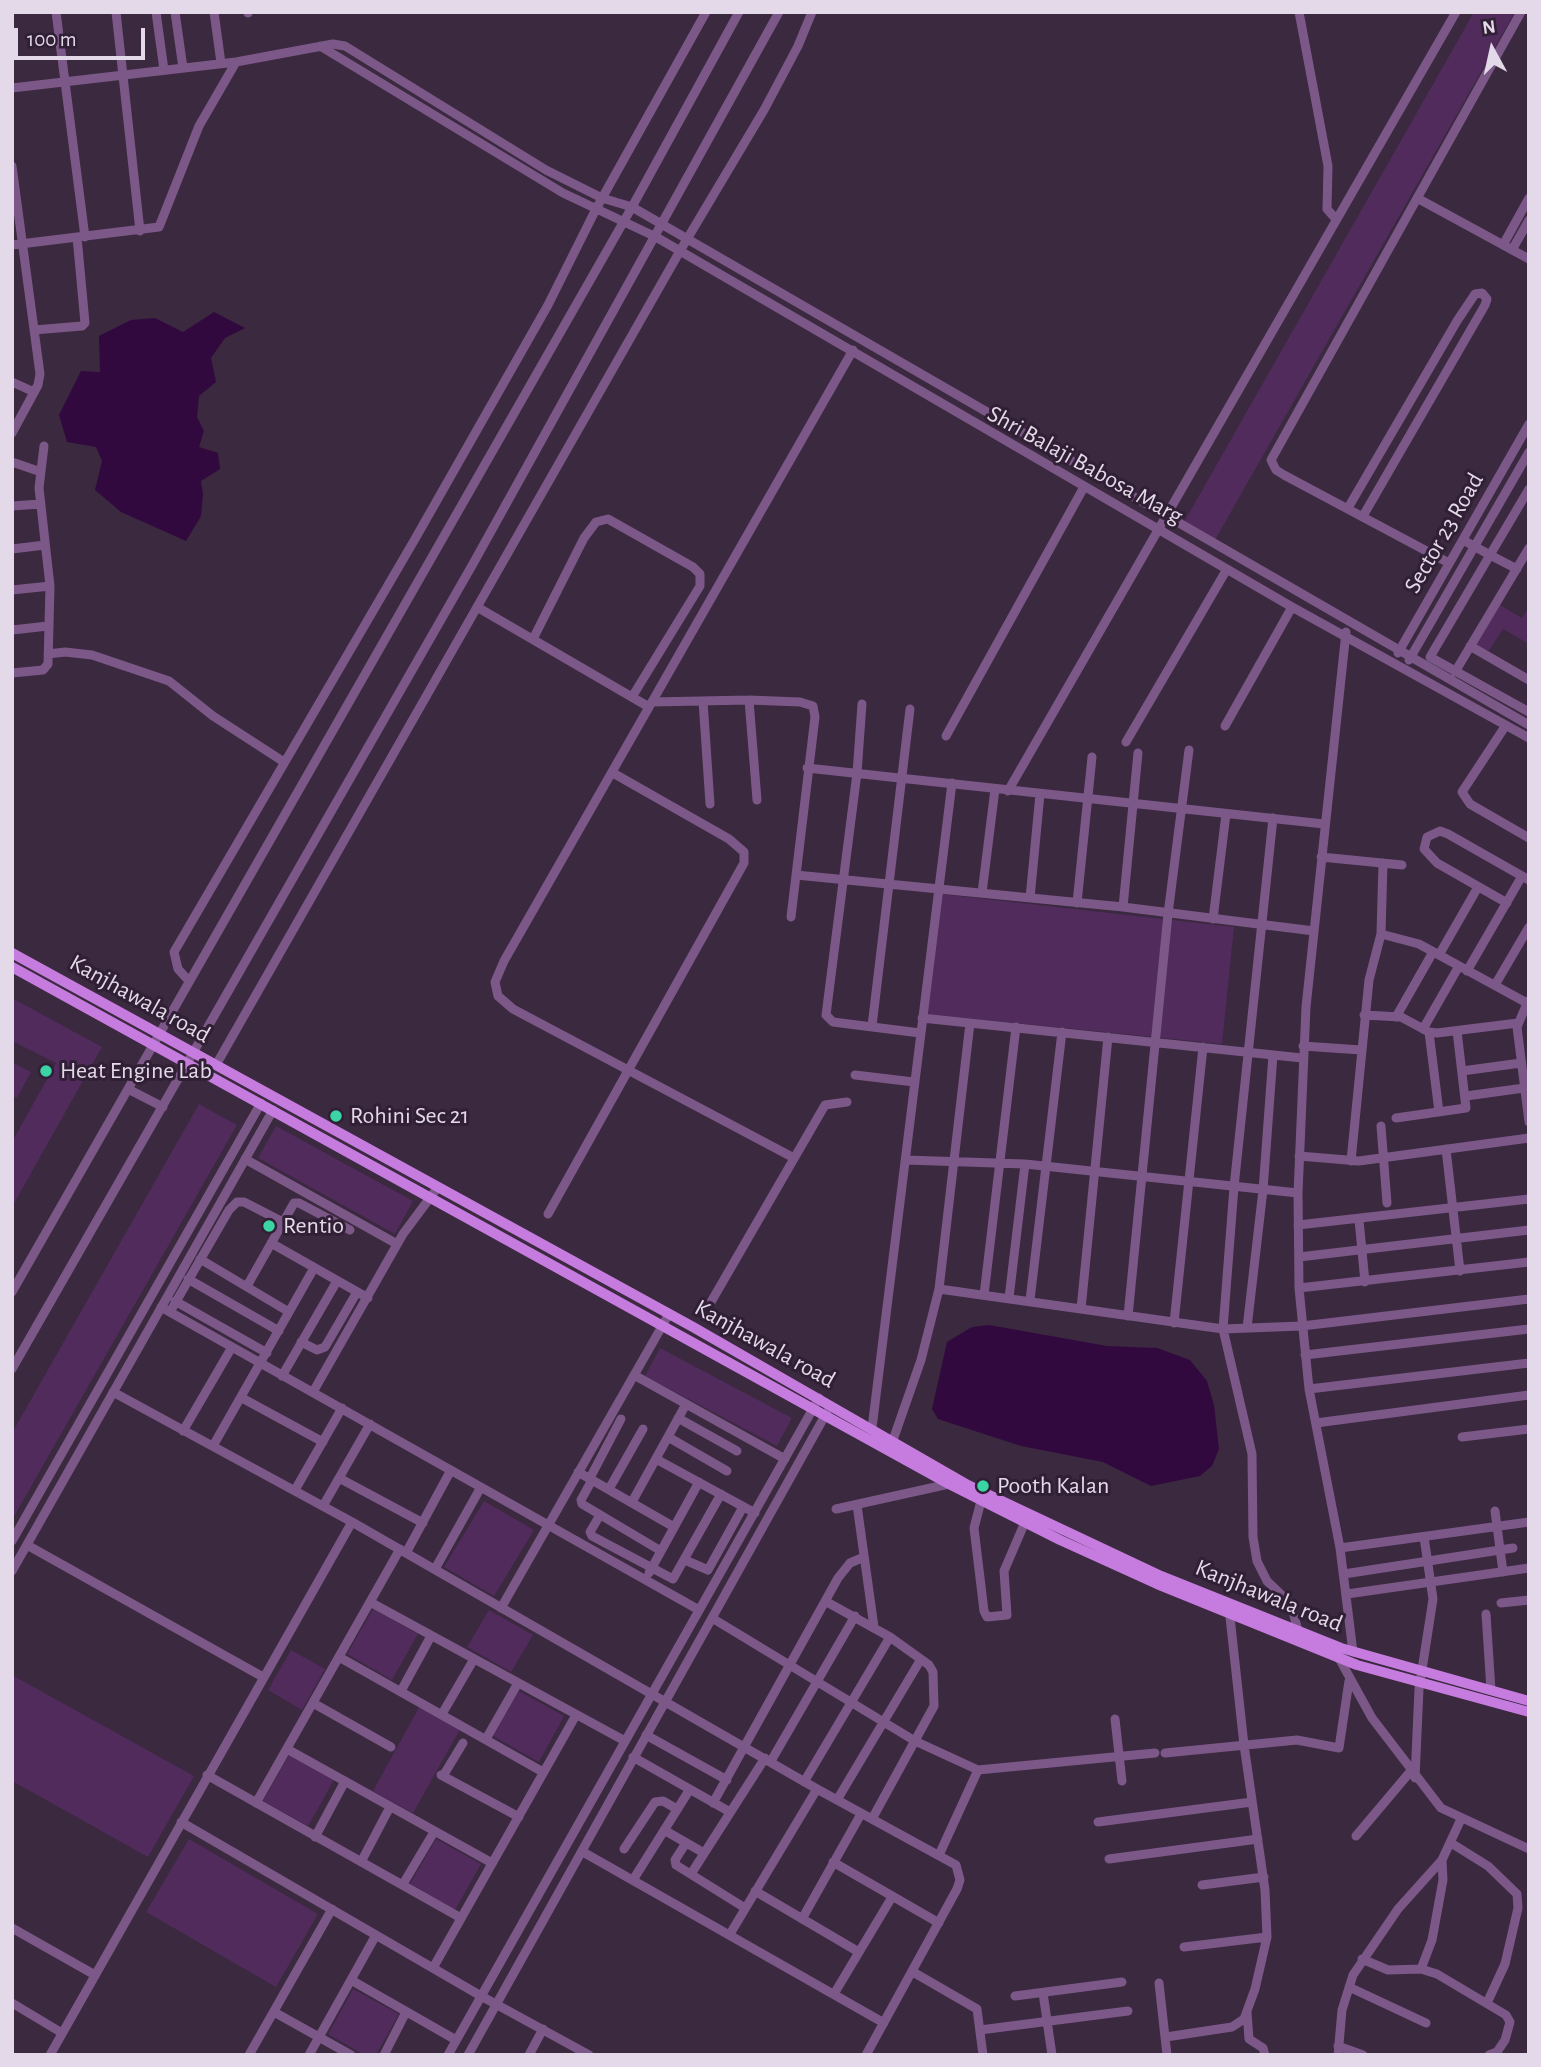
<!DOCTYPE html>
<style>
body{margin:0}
#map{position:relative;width:1541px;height:2067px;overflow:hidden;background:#3a293f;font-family:"Alegreya Sans",sans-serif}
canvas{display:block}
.frame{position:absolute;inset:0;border:14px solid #e4d9e8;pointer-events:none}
.north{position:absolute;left:1457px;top:14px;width:70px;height:70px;-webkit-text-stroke:5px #301f35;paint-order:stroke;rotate:352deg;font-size:19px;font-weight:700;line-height:28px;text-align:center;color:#e4d9e8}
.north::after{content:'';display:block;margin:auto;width:24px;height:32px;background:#e4d9e8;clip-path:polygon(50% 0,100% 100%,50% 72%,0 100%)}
.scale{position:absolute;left:14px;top:28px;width:131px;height:32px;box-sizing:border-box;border:4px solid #e4d9e8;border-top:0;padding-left:9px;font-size:21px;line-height:24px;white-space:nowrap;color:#e4d9e8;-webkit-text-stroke:5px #301f35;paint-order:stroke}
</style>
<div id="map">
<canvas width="1541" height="2067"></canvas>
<div class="frame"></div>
<div class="north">N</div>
<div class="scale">100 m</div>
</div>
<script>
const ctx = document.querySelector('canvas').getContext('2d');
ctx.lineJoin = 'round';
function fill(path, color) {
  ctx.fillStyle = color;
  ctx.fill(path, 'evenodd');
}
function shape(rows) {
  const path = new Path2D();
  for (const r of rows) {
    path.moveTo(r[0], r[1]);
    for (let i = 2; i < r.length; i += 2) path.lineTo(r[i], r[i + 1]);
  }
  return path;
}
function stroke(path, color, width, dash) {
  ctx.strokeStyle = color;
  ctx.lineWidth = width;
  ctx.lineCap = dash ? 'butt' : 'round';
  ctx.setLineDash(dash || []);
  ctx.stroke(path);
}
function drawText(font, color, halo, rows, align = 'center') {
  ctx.font = font + ' "Alegreya Sans",sans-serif';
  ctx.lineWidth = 6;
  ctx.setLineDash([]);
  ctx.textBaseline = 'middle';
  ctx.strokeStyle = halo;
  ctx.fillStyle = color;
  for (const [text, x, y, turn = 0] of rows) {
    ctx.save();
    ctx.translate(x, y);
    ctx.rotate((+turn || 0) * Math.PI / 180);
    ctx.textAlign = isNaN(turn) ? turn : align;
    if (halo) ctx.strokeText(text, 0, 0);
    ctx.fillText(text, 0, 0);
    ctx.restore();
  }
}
fill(shape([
 [1474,12,1515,12,1215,540,1184,522],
 [1498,604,1522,618,1529,607,1529,644,1503,629,1488,652,1474,644],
 [941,894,1234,927,1222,1044,927,1014],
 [12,998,102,1047,12,1207,12,1142,56,1063,12,1041],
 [12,1062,31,1072,17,1098,12,1096],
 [199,1104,237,1125,12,1520,12,1433],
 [276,1126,413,1201,395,1234,258,1158],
 [660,1348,792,1418,777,1446,645,1376],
 [484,1501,534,1530,494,1596,444,1567],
 [373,1609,418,1634,392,1680,347,1654],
 [489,1610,533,1635,511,1672,467,1647],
 [291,1650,325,1669,302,1710,268,1690],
 [12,1675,194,1776,148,1857,12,1781],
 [519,1691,564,1716,539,1762,493,1736],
 [422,1702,463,1724,413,1813,373,1791],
 [289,1755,334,1780,308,1826,263,1801],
 [189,1839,318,1914,276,1987,146,1912],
 [436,1839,481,1864,455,1910,410,1884],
 [353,1989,399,2014,376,2055,364,2055,328,2034]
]), '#502b5c');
fill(shape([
 [214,312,245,328,225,338,211,358,216,382,199,396,197,417,204,431,199,447,218,453,220,469,201,481,203,494,201,516,186,541,121,512,95,490,102,461,96,447,67,442,59,415,81,371,100,372,99,336,131,320,155,318,183,332],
 [989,1325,1107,1346,1157,1348,1190,1360,1207,1381,1214,1405,1219,1449,1212,1466,1200,1476,1151,1486,1103,1462,1021,1446,938,1419,932,1409,947,1342,972,1327]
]), '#32093e');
stroke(shape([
 [56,12,85,237],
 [116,12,140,231],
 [156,12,164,70],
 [175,12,183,68],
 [214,12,221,63],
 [1299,12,1328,166,1327,209,1335,218],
 [248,13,248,12],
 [320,46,563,193,656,237,1292,607,1529,738],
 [12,88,236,62,333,44,345,46,546,170,602,198,632,207,1529,725],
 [12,166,40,374,38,385,12,433],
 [1417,198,1529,259],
 [12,245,159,227,199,126,236,62],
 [1503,245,1529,198],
 [1512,250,1529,220],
 [34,330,82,326,85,323,77,237],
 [12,382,34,392],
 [12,462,41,472],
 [12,506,40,504],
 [1348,508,1457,321,1475,294,1482,293,1487,299,1485,305,1363,516],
 [1463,540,1490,555,1430,657,1529,712],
 [12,549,45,545],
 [1449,563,1284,475,1276,470,1271,460,1521,12],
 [1517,569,1490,555,1529,489],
 [12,590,50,586],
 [477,607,649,707],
 [12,630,48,626],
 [1346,632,1306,1007,1298,1193,1299,1288,1309,1389,1340,1548,1353,1652],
 [533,639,584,538,596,522,608,519,693,567,700,574,700,586,632,697],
 [1470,646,1529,680],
 [1398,653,1529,424],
 [48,654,65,652,92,655,169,681,213,716,284,762],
 [1409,660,1529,452],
 [1455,672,1529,548],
 [12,673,43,670,48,664,50,586,39,488,44,446],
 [749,700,757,800],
 [703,701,710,804],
 [652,702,749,700,800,702,813,706,815,717,791,917],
 [862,704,857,773,826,1015,833,1022,920,1033],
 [1506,725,1462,792,1470,804,1529,838],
 [1225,726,1292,607],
 [946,736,1084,487],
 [1126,742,1227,569],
 [807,768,1324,824],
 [1008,791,1456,12],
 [1273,818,1234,1187,1223,1329,1252,1454,1253,1537,1257,1561,1267,1581,1291,1604,1298,1631],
 [1321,857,1402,865],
 [796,875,1123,907,1314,931],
 [982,893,995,789],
 [1030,898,1040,794],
 [1077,903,1092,757],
 [1507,903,1437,863,1424,849,1427,837,1440,831,1448,834,1529,880],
 [1123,907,1138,753],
 [1213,919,1226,814],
 [1381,934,1419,944,1527,1003],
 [1439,955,1478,887],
 [1467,971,1522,876],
 [189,981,178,969,174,952,415,539,548,305,596,209,706,12],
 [1495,985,1529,927],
 [1528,1001,1517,1027,1529,1122],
 [1364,1015,1401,1017,1429,1032,1437,1033,1518,1023],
 [1396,1017,1433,952],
 [922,1018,1302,1058],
 [872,1026,910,709],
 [1423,1029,1459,966],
 [1429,1032,1439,1112],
 [1303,1046,1361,1050],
 [216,1065,680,251,764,110,798,46,812,12],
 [1462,1071,1521,1063],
 [855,1075,914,1082],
 [128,1089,163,1107],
 [1466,1096,1524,1088],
 [1396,1118,1466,1108,1457,1031],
 [1381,1126,1387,1203],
 [1446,1149,1460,1271],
 [1299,1156,1359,1161,1529,1138],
 [794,1158,513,1009,498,996,495,982,504,961,853,350],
 [245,1159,397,1244],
 [906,1160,1025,1164,1298,1193],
 [1351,1161,1369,980,1381,934,1383,863],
 [548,1214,744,863,744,852,729,839,613,773],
 [1359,1220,1365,1282],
 [1298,1225,1529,1199],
 [271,1243,368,1298],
 [1299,1257,1529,1230],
 [200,1259,289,1312],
 [188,1279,279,1331],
 [247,1286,294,1203,299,1203,350,1230],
 [1299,1288,1529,1262],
 [939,1289,1223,1329,1302,1326,1529,1299],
 [12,1292,632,207,739,12],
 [984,1295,1016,1027],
 [1009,1298,1025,1164],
 [1030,1300,1062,1032],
 [175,1301,267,1353],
 [711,1302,825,1105,847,1102],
 [161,1307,699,1610],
 [1081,1309,1108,1037],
 [170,1312,229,1210,237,1202,244,1202,283,1222],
 [1128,1316,1168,914,1189,750],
 [1174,1323,1203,1047],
 [1247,1328,1263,1190,1273,1055],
 [301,1342,317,1350,325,1347,357,1292],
 [1305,1355,1529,1329],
 [12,1369,474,562,779,12],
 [634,1375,785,1459],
 [282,1376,337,1281],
 [1309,1389,1529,1363],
 [113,1392,352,1522,817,1789,956,1865,960,1880,957,1889,866,2055],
 [313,1392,403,1234,438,1187],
 [242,1398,323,1442],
 [678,1418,737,1451],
 [1316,1423,1529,1395],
 [872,1428,952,783],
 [183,1431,232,1347],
 [668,1437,727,1471],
 [1462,1437,1529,1429],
 [893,1440,921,1360,939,1289,970,1023],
 [213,1446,314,1268],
 [656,1459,755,1513],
 [578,1472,674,1527],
 [339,1478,423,1523],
 [590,1478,621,1419],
 [592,1480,581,1500,582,1504,661,1551],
 [609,1489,643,1429],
 [295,1490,342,1408],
 [981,1501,974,1528,984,1611,987,1617,1007,1615,1004,1571,1025,1522],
 [632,1502,685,1406],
 [857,1505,874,1627],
 [323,1506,370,1424],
 [836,1509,949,1484],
 [1495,1511,1503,1572],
 [600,1515,590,1532,592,1536,673,1579,721,1494],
 [12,1541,261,1103],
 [27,1545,263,1677],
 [1340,1548,1529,1522],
 [406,1553,451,1470],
 [685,1560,708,1570,743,1507],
 [435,1569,481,1487],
 [12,1571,273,1110],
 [649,1573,699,1482],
 [1344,1574,1513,1548],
 [1347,1594,1529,1568],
 [825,1601,890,1637,929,1665,933,1672,934,1706,872,1819],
 [370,1602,625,1741],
 [1501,1603,1529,1600],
 [501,1608,669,1314],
 [1486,1614,1491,1690],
 [712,1618,915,1741,978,1770,1155,1753],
 [339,1657,543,1772],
 [1339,1658,1372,1718,1441,1808,1529,1849],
 [401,1691,431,1636],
 [313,1703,391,1747],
 [442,1714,474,1659],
 [1115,1719,1122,1781],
 [646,1735,727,1780],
 [486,1739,518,1683],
 [287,1749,492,1863],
 [1165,1753,1297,1740,1339,1748,1349,1681],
 [633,1757,730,1812],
 [771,1761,855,1616],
 [207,1775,461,1918],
 [441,1775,519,1817],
 [443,1776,463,1743],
 [1415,1778,1419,1689,1433,1599,1424,1537],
 [804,1782,890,1637],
 [837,1800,921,1659],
 [256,1803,400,1549],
 [713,1803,838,1578,850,1563,864,1557],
 [181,1822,481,1996,589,2055],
 [1098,1822,1252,1802],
 [664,1830,704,1853],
 [1356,1836,1410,1772],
 [315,1837,345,1781],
 [686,1843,675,1860,676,1865,745,1908],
 [1451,1843,1488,1866,1517,1894,1518,1908,1505,1964,1487,2003],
 [624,1849,655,1802,663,1801,677,1809],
 [583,1852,884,2023],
 [939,1855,978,1770],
 [1109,1859,1258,1839],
 [361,1862,390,1807],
 [833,1862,939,1923],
 [691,1874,765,1758],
 [633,1880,690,1789],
 [403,1884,434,1832],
 [1202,1885,1264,1877],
 [755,1891,857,1951],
 [802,1919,861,1814],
 [12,1928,95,1975],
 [730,1934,817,1789],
 [1184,1947,1267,1937],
 [1362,1959,1388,1970,1421,1969,1437,1974,1506,2015,1510,2022,1505,2040,1497,2052,1489,2055],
 [433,1968,576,1715],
 [1421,1969,1432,1940,1443,1880,1442,1860],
 [913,1972,977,2009,983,2055],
 [351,1980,456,2040],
 [1159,1983,1167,2055],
 [1349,1987,1426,2023],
 [1043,1993,1052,2055],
 [834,1994,892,1897],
 [1015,1996,1122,1982],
 [12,2003,62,2033],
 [274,2012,351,2055],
 [1247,2012,1249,2039,1263,2048,1265,2055],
 [980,2030,1128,2011],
 [1166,2037,1232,2027,1244,2019,1255,1989,1267,1937,1265,1890,1244,1745,1229,1608],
 [1338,2046,1363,2055],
 [50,2055,352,1522],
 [249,2055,332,1909],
 [309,2055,376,1935],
 [384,2055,406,2012],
 [448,2055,819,1398],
 [468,2055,827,1412],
 [529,2055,543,2029],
 [1338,2055,1342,2010,1353,1975,1398,1909,1442,1860,1461,1819]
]), '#7c5888', 9);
stroke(shape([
 [12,953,693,1327,968,1485,1161,1576,1341,1648,1529,1701],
 [12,967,949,1484,1060,1540,1157,1584,1357,1665,1529,1712]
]), '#c67cde', 10);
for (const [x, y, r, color] of [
 [46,1071,7,"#3bd4a4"],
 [336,1116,7,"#3bd4a4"],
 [269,1226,7,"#3bd4a4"],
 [983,1486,7,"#3bd4a4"]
]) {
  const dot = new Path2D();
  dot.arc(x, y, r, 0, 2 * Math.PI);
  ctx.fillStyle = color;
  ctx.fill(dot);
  stroke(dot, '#301f35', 2.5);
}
drawText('24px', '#e4d9e8', '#301f35', [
 ["Shri Balaji Babosa Marg",1085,465,29],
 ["Sector 23 Road",1444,533,-60],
 ["Kanjhawala road",140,999,29],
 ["Kanjhawala road",765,1344,29],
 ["Kanjhawala road",1269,1596,22]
]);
drawText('24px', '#e4d9e8', '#301f35', [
 ["Heat Engine Lab",60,1071],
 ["Rohini Sec 21",350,1116],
 ["Rentio",283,1226],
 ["Pooth Kalan",997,1486]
], 'left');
</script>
